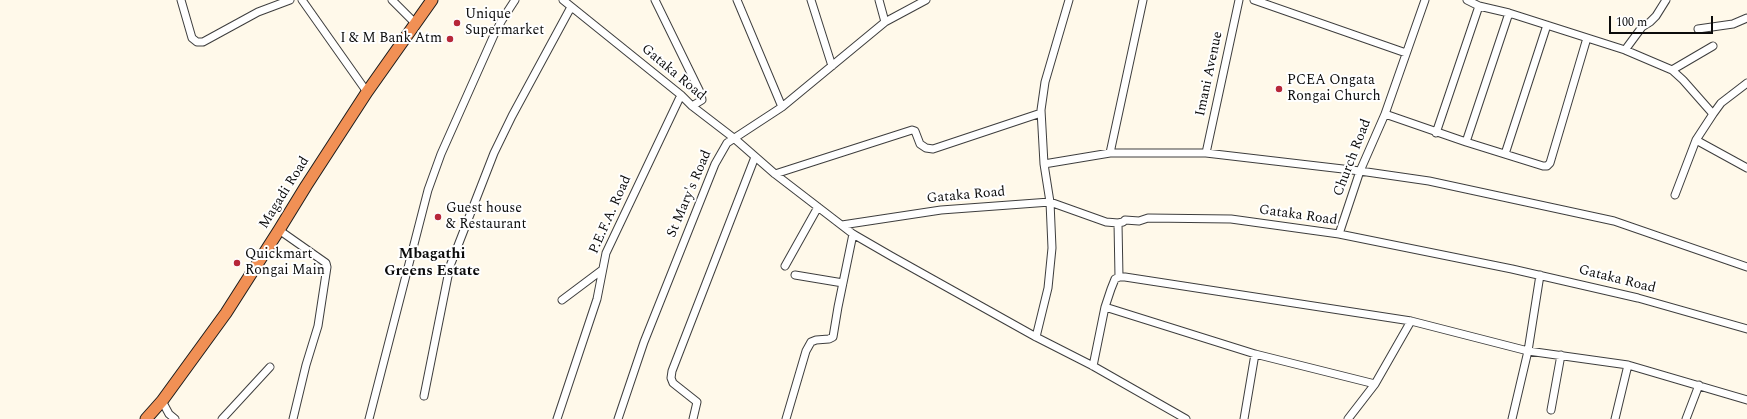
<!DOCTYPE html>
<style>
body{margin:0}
#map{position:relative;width:1747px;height:419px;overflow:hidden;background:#fff9ea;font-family:Spectral,serif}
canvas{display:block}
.scale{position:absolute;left:1609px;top:16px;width:104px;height:18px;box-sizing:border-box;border:2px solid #0b0b0b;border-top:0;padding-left:5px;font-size:12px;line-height:14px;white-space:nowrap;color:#0b0b0b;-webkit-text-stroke:3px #fff;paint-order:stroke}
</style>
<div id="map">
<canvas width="1747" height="419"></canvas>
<div class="scale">100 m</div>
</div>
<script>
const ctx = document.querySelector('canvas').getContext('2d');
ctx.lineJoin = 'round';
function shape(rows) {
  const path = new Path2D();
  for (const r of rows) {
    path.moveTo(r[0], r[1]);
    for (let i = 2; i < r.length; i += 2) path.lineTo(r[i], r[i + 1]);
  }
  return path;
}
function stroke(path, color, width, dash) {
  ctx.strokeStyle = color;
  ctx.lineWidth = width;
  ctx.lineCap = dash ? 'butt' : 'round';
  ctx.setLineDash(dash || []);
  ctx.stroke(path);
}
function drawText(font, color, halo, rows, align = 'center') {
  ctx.font = font + ' Spectral,serif';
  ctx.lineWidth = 4;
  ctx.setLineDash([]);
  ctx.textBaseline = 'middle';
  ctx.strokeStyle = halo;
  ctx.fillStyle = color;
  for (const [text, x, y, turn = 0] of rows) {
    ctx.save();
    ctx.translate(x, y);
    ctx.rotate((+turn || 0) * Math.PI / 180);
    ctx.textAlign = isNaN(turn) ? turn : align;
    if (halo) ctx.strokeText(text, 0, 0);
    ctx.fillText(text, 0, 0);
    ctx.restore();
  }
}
const minor = shape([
 [181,0,192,38,197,42,203,42,258,12,290,0],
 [302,0,367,92],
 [392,0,415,23],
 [563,0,681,95,692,106,735,139,775,174,853,234,891,256,1036,337,1093,366,1186,419],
 [655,0,701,94,702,100,692,106],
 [737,0,782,107],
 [811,0,832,66],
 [879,0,885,22],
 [1254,0,1406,53],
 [1467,0,1479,6,1509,13,1625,50,1672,70,1683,80,1713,114],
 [1698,29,1733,24,1747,18],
 [1625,50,1642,27,1650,22,1656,16,1666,0],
 [1672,70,1713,46],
 [1385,114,1466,142,1509,13],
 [1436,133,1479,6],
 [1696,140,1747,168],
 [1466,142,1543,166,1547,166,1550,163,1587,38],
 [1110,153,1143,0],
 [1206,153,1239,0],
 [1505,154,1547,25],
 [1044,164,1110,153,1206,153,1360,171,1429,181,1614,221,1747,267],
 [775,174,912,130,915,131,920,144,926,148,933,149,1041,113],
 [1675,195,1696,140,1713,114,1721,103,1747,83],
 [1118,223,1119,277],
 [842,225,941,210,1050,202,1106,222,1118,223,1123,222,1125,220,1139,221,1148,218,1231,219,1339,234,1512,269,1638,298,1747,329],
 [279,230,326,263,327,267,318,326,306,365,293,419],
 [1339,234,1360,171,1385,114,1425,0],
 [785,266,818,207],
 [795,275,843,283],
 [562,300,602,270],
 [1105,307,1255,354,1375,384],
 [1036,337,1048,288,1052,248,1050,202,1044,164,1041,110,1045,82,1069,0],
 [1093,366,1105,307,1111,289,1115,279,1119,277,1125,277,1411,321,1528,351,1628,365,1747,400],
 [424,396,450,266,494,153,512,116,571,7],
 [162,401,169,414,175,419],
 [1551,410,1561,355],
 [222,419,270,367],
 [369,419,428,190,441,154,494,35,502,20,515,0],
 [557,419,597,299,606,253,681,95],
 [618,419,644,342,715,164,727,143,782,107,885,22,926,0],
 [693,419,697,402,673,383,671,378,672,371,755,157],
 [786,419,806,351,811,342,816,340,829,339,833,337,838,307,853,234],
 [1244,419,1255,354],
 [1348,419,1375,384,1411,321],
 [1512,419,1528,351,1540,275],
 [1615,419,1628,365],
 [1686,419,1699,385]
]);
const highway = shape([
 [146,419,162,401,226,313,279,230,306,186,367,92,432,0]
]);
stroke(minor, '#3e3e3e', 9);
stroke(highway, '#1c1c1c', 13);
stroke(minor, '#fff', 7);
stroke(highway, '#f19055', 11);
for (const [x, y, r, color] of [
 [457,23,4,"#b72739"],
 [450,39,4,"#b72739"],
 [1279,89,4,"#b72739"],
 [438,217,4,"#b72739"],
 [237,263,4,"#b72739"]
]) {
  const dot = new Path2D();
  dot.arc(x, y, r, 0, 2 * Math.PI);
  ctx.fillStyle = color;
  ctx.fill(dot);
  stroke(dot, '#fff', 1.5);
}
drawText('14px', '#0b0b0b', '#fff', [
 ["Unique",465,15],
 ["Supermarket",465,31],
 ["I & M Bank Atm",442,39,"right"],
 ["PCEA Ongata",1287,81],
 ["Rongai Church",1287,97],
 ["Guest house",446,209],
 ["& Restaurant",446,225],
 ["Quickmart",245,255],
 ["Rongai Main",245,271]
], 'left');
drawText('14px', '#0b0b0b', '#fff', [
 ["Gataka Road",673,73,40],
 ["Imani Avenue",1210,74,-78],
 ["Church Road",1353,158,-69],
 ["Magadi Road",285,193,-58],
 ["St Mary's Road",690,194,-67],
 ["Gataka Road",966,196,-5],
 ["P.E.F.A. Road",611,215,-66],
 ["Gataka Road",1298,216,8],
 ["Gataka Road",1617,280,14]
]);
drawText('bold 15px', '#0b0b0b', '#fff', [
 ["Mbagathi",432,255],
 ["Greens Estate",432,272]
]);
</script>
